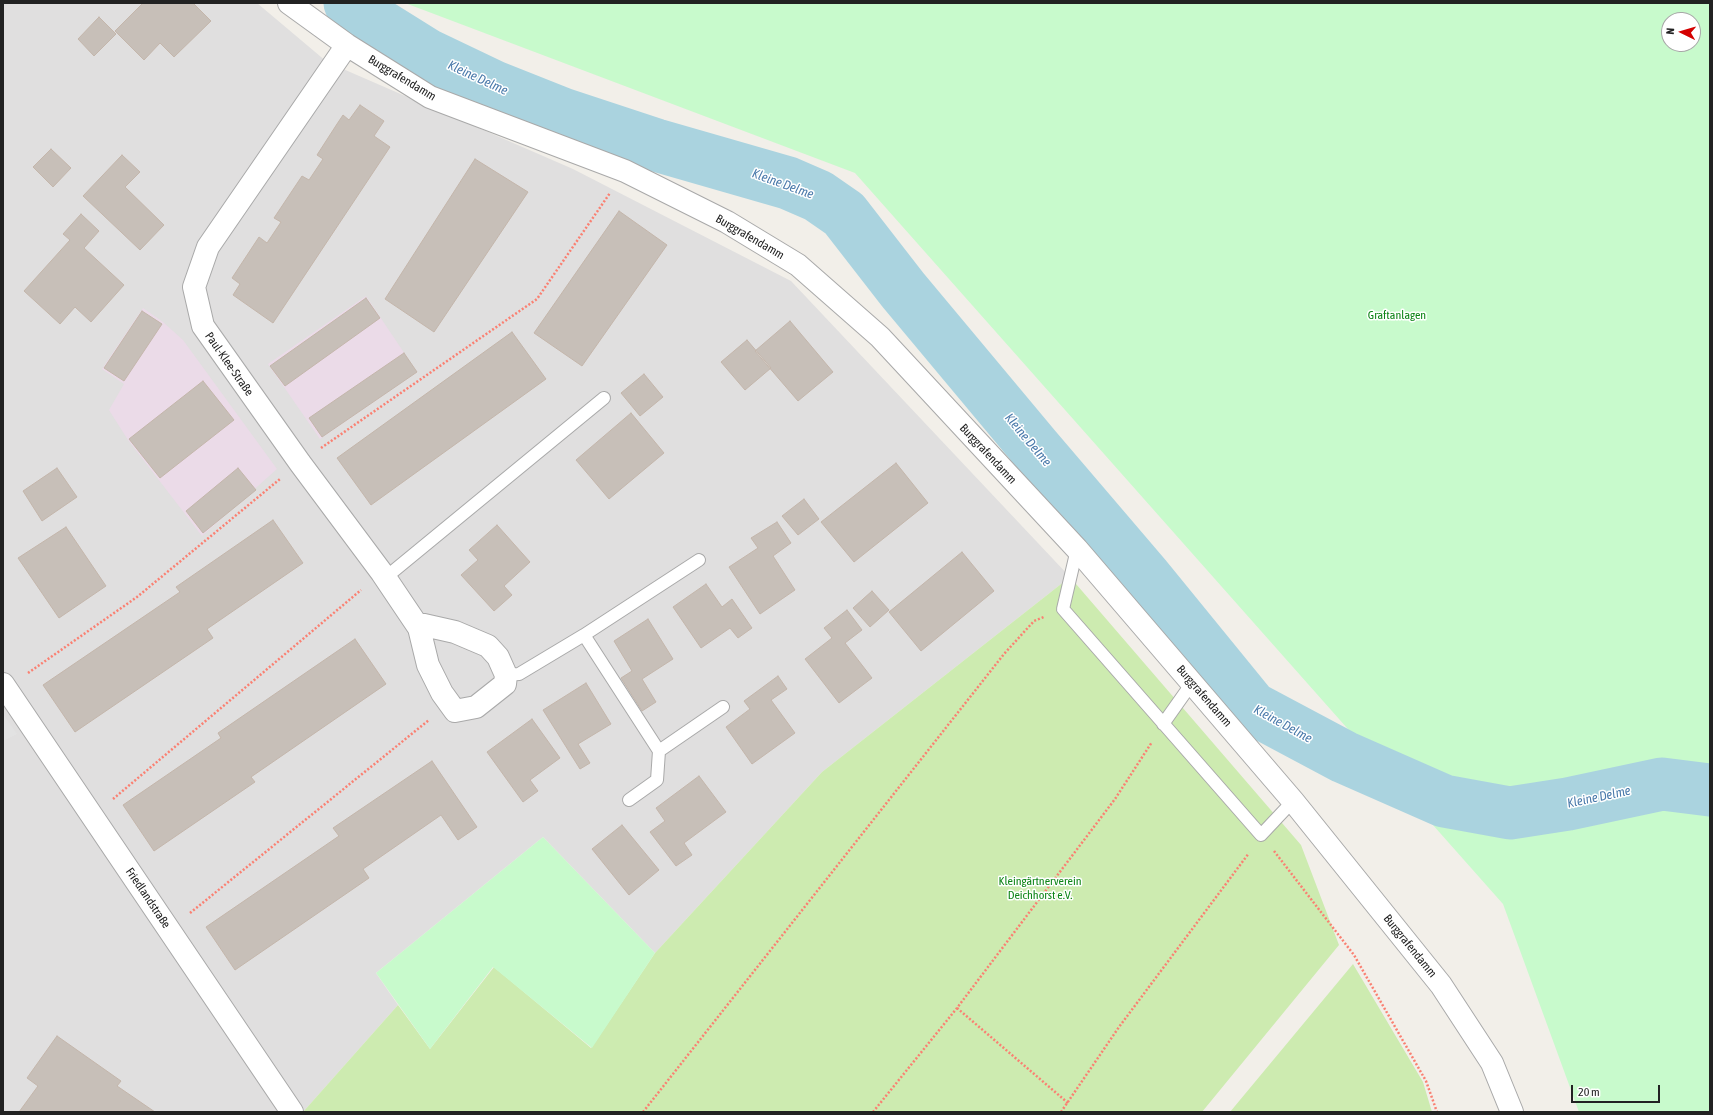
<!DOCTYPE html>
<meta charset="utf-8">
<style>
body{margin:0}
#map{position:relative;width:1713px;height:1115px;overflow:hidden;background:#f2efe9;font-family:"Asap Condensed",sans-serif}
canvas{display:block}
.frame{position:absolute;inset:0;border:4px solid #222;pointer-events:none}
.north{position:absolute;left:1661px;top:12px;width:40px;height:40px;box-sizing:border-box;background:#fff;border:1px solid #a7a7a7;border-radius:50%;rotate:275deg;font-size:11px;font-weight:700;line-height:16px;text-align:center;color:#222}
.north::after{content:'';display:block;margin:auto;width:14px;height:18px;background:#d40000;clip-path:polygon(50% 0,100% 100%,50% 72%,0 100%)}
.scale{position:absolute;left:1571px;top:1085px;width:89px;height:18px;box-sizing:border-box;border:2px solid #222;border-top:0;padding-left:5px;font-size:12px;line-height:14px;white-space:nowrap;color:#222;-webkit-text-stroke:3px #fff;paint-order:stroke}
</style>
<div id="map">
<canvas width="1713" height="1115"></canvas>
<div class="frame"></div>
<div class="north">N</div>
<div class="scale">20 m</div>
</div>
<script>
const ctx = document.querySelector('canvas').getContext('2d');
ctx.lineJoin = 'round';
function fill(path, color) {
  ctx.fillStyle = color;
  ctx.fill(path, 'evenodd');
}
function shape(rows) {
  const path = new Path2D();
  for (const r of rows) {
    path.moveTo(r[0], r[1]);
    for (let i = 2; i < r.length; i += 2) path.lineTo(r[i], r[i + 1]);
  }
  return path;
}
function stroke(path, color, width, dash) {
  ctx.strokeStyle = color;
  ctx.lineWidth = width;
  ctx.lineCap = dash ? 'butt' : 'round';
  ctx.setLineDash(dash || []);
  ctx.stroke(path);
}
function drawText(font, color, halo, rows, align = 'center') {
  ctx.font = font + ' "Asap Condensed",sans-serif';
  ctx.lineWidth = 3;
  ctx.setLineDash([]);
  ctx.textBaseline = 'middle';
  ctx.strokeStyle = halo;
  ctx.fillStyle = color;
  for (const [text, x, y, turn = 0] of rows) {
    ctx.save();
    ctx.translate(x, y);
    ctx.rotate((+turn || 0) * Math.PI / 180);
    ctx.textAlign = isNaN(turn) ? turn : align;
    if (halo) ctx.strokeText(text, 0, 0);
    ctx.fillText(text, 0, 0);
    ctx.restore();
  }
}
fill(shape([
 [3,3,257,3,327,62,573,169,791,281,1070,577,822,772,655,953,543,837,376,973,398,1005,303,1112,3,1112]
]), '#e0dfdf');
fill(shape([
 [366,296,417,372,320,439,268,364],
 [143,308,163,322,183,340,277,469,202,536,128,440,109,410,124,384,102,369]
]), '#ebdbe8');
fill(shape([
 [1070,577,1301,845,1339,945,1202,1112,303,1112,398,1005,430,1049,494,967,591,1048,655,953,822,772],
 [1353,964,1423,1082,1432,1112,1230,1112]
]), '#cdebb0');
fill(shape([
 [405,3,1710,3,1710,1112,1579,1112,1503,904,855,173],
 [1669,20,1693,20,1693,44,1669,44],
 [543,837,655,953,592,1048,493,967,430,1049,376,973]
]), '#c8facc');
fill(shape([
 [3,714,17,734,3,741]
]), '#e2e2e2');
stroke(shape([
 [350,3,363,15,427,55,494,87,562,114,656,145,788,183,818,196,844,214,903,290,1035,448,1146,578,1252,708,1344,757,1444,801,1510,813,1568,804,1662,784,1710,790]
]), '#aad3df', 53);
const building = shape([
 [143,3,193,3,211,21,174,57,160,43,144,60,115,31,143,3],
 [99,17,116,34,94,56,78,39,99,17],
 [360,105,384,121,374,136,390,147,273,323,233,295,240,284,232,278,259,237,267,243,281,222,274,218,302,176,309,180,323,159,317,155,337,124,343,115,349,120,360,105],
 [51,149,71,168,53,187,33,167,51,149],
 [122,155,140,172,125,187,164,225,140,250,83,196,122,155],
 [475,159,528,192,434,332,385,299,475,159],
 [619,211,667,245,582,366,534,333,619,211],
 [81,214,99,231,84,248,124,285,91,322,75,307,60,324,24,291,70,240,63,234,81,214],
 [366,298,380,318,285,386,270,366,366,298],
 [142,311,162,324,124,381,104,368,142,311],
 [790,321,833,372,798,401,755,351,790,321],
 [512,332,546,379,371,505,337,458,512,332],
 [747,340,771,368,745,390,721,362,747,340],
 [404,353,417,372,322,437,309,418,404,353],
 [644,374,663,397,640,416,621,393,644,374],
 [203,381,234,420,160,478,129,439,203,381],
 [631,413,664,453,609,499,576,460,631,413],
 [896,463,928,503,854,562,821,522,896,463],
 [57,468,77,497,42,521,23,491,57,468],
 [238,468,256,490,203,533,186,511,238,468],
 [804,499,819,519,798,535,782,516,804,499],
 [273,520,303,563,207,629,213,638,75,732,43,685,180,592,176,587,273,520],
 [777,522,791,543,773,556,795,590,760,614,729,567,758,548,751,538,777,522],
 [497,525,530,562,504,586,512,595,494,611,461,575,478,560,469,550,497,525],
 [66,527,106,586,59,618,18,558,66,527],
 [962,552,994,591,921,651,889,612,962,552],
 [706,584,722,607,732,599,752,628,738,638,730,628,701,648,673,607,706,584],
 [872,591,889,610,870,627,853,608,872,591],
 [847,610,862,630,845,643,872,678,839,703,805,659,832,638,824,628,847,610],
 [648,619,673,659,642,679,656,702,642,711,621,678,632,671,614,641,648,619],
 [355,639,386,684,251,777,255,782,154,851,123,805,221,738,218,733,355,639],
 [778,676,787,689,771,700,795,733,752,764,726,727,750,709,744,701,778,676],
 [586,683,611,724,578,744,590,763,580,769,543,710,586,683],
 [532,719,560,758,530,780,538,791,523,802,487,752,532,719],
 [432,761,477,827,458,840,441,815,363,869,369,878,235,970,206,927,339,836,333,828,432,761],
 [699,776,726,812,684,843,692,855,676,866,650,832,665,821,656,808,699,776],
 [622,825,659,870,629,895,592,849,622,825],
 [57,1036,121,1081,117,1086,155,1112,19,1112,38,1086,27,1078,57,1036]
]);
fill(building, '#c7bfb8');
stroke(building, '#c4b6ab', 1);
const service = shape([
 [1077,549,1063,609,1261,835,1293,801],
 [385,578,604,398],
 [584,635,699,560],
 [506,675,519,674,584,635,659,751,723,707],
 [1163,724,1192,683],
 [629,800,657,780,659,751]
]);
const minor = shape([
 [289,3,347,45,430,97,625,171,727,222,798,265,880,337,1077,549,1293,801,1441,985,1492,1063,1512,1112],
 [347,45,208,247,194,287,203,326,300,463,382,573,419,628],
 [424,625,455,632,488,646,498,657,506,675,505,684,476,707,455,711,442,693,428,665,419,628,424,625],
 [3,684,292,1112]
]);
stroke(service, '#a9a9a9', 14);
stroke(minor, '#a9a9a9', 24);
stroke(shape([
 [321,448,537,299,610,193],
 [28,673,137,597,280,479],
 [113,799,361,590],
 [1274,851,1354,955,1426,1081,1437,1112],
 [190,913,429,720],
 [957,1008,1068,1103],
 [643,1112,1004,654,1034,621,1044,617],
 [873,1112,957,1008,1115,799,1152,742],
 [1061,1112,1119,1027,1249,853]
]), '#fa8072', 2.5, [2, 2]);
stroke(service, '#fff', 12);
stroke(minor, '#fff', 22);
drawText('12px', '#222', '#fff', [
 ["Burggrafendamm",402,78,31],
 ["Burggrafendamm",750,237,30],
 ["Paul-Klee-Straße",229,364,55],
 ["Burggrafendamm",988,454,47],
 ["Burggrafendamm",1204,696,49],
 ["Friedlandstraße",148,898,56],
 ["Burggrafendamm",1410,946,51]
]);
drawText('12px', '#0c8416', '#fff', [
 ["Graftanlagen",1397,315],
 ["Kleingärtnerverein",1040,881],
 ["Deichhorst e.V.",1040,895]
]);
drawText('italic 13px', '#4a7aab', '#fff', [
 ["Kleine Delme",478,78,25],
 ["Kleine Delme",783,184,20],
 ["Kleine Delme",1028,440,50],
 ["Kleine Delme",1283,724,29],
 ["Kleine Delme",1599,797,-12]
]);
</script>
